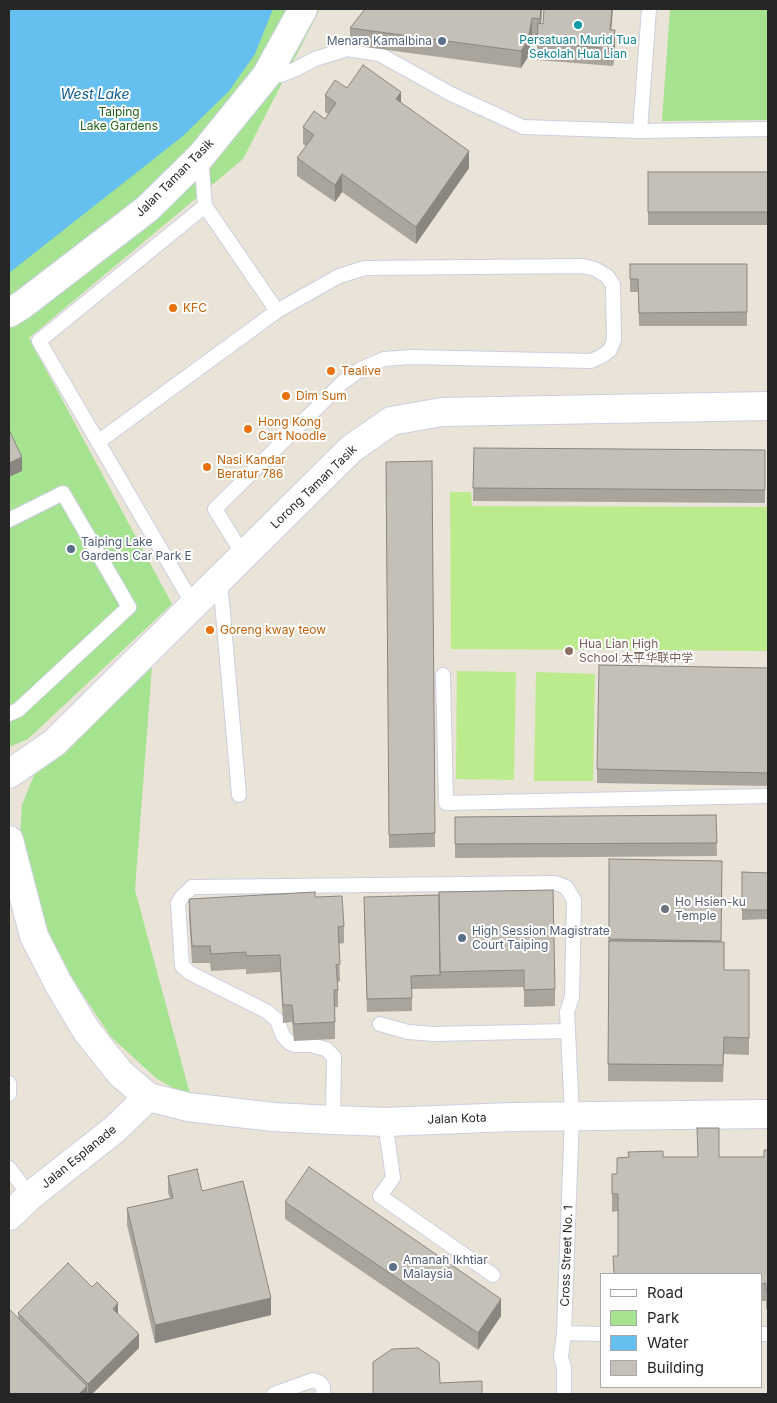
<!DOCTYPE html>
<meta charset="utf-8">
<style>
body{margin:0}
#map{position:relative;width:777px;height:1403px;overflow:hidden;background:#eae3d7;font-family:Inter,sans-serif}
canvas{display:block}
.frame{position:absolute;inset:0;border:10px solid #262626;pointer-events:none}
.legend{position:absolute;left:600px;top:1273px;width:162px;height:115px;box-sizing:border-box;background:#fff;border:1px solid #a8a8a8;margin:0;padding:6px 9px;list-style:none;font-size:15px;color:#262626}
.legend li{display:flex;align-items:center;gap:10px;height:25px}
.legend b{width:25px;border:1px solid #a8a8a8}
</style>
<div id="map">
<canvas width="777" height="1403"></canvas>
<div class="frame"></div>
<ul class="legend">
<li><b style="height:6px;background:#fff"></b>Road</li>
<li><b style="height:14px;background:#a6e391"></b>Park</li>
<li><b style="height:14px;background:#65c0f0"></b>Water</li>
<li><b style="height:14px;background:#c5c0b7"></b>Building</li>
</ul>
</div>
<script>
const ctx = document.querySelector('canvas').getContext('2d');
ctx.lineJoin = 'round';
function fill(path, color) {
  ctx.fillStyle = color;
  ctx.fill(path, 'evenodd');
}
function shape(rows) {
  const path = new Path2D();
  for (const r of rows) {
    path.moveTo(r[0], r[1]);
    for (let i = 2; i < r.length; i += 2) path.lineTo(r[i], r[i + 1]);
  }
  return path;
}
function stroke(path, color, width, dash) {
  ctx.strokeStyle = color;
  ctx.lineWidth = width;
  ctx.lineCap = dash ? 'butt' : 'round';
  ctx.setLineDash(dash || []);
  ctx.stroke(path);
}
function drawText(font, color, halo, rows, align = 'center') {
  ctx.font = font + ' Inter,"Noto Sans SC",sans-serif';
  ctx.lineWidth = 4;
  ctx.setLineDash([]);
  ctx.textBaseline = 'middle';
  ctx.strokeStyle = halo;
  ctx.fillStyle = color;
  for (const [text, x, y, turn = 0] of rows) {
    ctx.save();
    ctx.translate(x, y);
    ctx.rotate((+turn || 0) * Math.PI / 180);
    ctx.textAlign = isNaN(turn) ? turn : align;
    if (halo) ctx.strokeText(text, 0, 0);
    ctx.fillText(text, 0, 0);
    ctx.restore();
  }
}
fill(shape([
 [9,9,320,9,243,159,29,338,172,604,28,739,9,747],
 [670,9,768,9,768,120,662,121],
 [153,654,135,890,190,1094,171,1087,156,1078,111,1037,71,977,40,925,19,851,22,805,37,768]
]), '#a6e391');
fill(shape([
 [450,492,471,492,472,506,768,507,768,651,451,649],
 [457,671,516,672,514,780,456,779],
 [536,672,595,674,593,781,534,781]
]), '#bbeb8c');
fill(shape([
 [9,9,273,9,255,54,229,91,183,136,9,273]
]), '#65c0f0');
const service = shape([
 [266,76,281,75,296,69,315,59,347,49,379,54,451,94,523,127,640,131,768,129],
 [640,131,649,9],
 [201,157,205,206],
 [98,442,277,311,339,276,365,268,583,266,595,269,607,276,613,285,614,340,610,350,602,356,591,361,412,357,384,359,361,369,343,382,215,509,244,556],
 [9,520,63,493,129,607,18,710,9,714],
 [220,580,239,795],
 [194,606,39,341,205,206,277,311],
 [443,675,446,803,768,796],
 [380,1024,408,1032,434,1034,568,1031,572,1116,564,1333,561,1357,564,1368,564,1394],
 [9,1083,9,1094],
 [333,1120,334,1057,326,1049,311,1045,295,1045,290,1043,283,1036,277,1020,266,1011,190,973,182,966,178,903,181,898,192,887,555,883,566,887,574,900,572,997,567,1012,568,1031],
 [385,1122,393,1178,380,1196,493,1275],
 [9,1168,30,1196],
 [564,1333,601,1334],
 [761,1334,768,1334],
 [274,1394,313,1380,320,1383,323,1387,323,1394]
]);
const minor = shape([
 [9,774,54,743,351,449,391,421,442,412,768,406],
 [9,1216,30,1196,115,1129,148,1097]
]);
const tertiary = shape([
 [9,313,22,305,147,209,201,156,266,76,303,9]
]);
const secondary = shape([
 [9,840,34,936,58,983,86,1030,120,1073,148,1097,188,1107,273,1117,333,1120,385,1122,511,1117,768,1114]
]);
stroke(service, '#cccee1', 16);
stroke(minor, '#cccee1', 30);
stroke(tertiary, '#cccee1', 30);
stroke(secondary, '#cccee1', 30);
stroke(service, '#fff', 14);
stroke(minor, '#fff', 28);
stroke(tertiary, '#fff', 28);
stroke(secondary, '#fff', 28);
fill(shape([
 [542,9,541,24,612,30,615,47,613,66,537,60,537,36,532,35,528,57,521,68,350,45,350,28,369,10],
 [347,88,401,103,469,168,416,244,342,192,335,202,297,176,297,158,306,146,303,144,303,127,325,119,328,114,325,112,325,95],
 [648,172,768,172,768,225,648,225],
 [630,264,747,264,747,326,639,326,638,292,630,292],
 [474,448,765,450,765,503,473,501],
 [432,461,435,847,389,848,386,462],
 [768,668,768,786,597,783,597,769],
 [716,815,717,856,455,858,455,817],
 [609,859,722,861,721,942,724,970,749,970,749,1055,724,1054,723,1082,608,1081],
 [742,872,768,873,768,919,742,920],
 [439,895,555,989,555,1006,524,1007,524,987,412,989,412,1011,367,1012,364,910],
 [315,897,344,926,344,943,339,944,340,981,338,982,338,1007,335,1007,335,1039,294,1041,292,1022,283,1023,280,972,246,974,246,969,211,971,210,963,192,963,189,916,189,899],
 [768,1150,768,1309,766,1309,766,1301,761,1301,761,1274,618,1256,618,1211,612,1212,612,1174,617,1174,663,1157,764,1157],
 [168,1176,202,1191,271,1315,155,1343,127,1225,127,1208,170,1198,168,1193],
 [285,1202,501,1316,478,1350,285,1219],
 [18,1313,118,1314,139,1348,92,1394,79,1394,18,1317]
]), '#a9a59d');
fill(shape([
 [541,9,542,9,540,36,540,19],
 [612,9,613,9,610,47,610,30],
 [532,18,532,35,528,57,521,68,521,51],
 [615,30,615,47,613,66,613,49],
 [401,92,401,109,396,99],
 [469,151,469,168,416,244,416,227],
 [342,174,342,192,335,202,335,185],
 [22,457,22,471,9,477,9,463],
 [9,478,10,478,10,491,9,491],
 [271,1298,271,1315,155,1343,155,1325],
 [501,1299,501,1316,478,1350,478,1333],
 [118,1303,118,1317,113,1309],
 [139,1334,139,1348,92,1394,88,1394,88,1384],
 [87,1386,87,1394,79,1394]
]), '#8a8680');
const building = shape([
 [365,9,369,10,369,9,541,9,540,19,532,18,528,40,521,51,350,28,365,9],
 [544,9,612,9,610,30,615,30,613,49,537,42,538,23,543,24,544,9],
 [363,65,401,92,396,99,469,151,416,227,342,174,335,185,297,158,314,135,303,127,314,111,325,119,336,103,325,95,335,80,347,88,363,65],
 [648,172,768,172,768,212,648,212,648,172],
 [630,264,747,264,747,312,639,313,638,279,630,279,630,264],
 [9,430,22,457,9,463,9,430],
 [474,448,765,450,765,490,473,488,474,448],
 [432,461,435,833,389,835,386,462,432,461],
 [599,665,768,668,768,773,597,769,599,665],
 [716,815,717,843,455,844,455,817,716,815],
 [609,859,722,861,721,941,609,939,609,859],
 [742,872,768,873,768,910,742,910,742,872],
 [553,890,555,989,524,990,524,970,440,972,439,892,553,890],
 [315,892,315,897,342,896,344,926,338,927,340,964,336,965,338,990,334,990,335,1022,294,1024,292,1005,283,1005,280,955,246,956,246,952,211,954,210,946,192,946,189,899,315,892],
 [439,895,440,975,411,976,412,998,367,999,364,897,439,895],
 [609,941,724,942,724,970,749,970,749,1038,724,1037,723,1065,608,1064,609,941],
 [697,1128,719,1128,719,1157,764,1157,764,1150,768,1150,768,1291,766,1291,766,1283,761,1284,761,1274,614,1274,613,1256,618,1256,618,1194,612,1194,612,1174,617,1174,617,1158,629,1157,628,1152,663,1151,663,1157,698,1157,697,1128],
 [309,1167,501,1299,478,1333,285,1202,309,1167],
 [197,1169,202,1191,243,1181,271,1298,155,1325,127,1208,173,1198,168,1176,197,1169],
 [68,1263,92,1287,97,1282,118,1303,113,1309,139,1334,88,1384,18,1313,68,1263],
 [9,1309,87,1386,79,1394,9,1394,9,1309],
 [418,1348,439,1362,440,1383,482,1381,482,1394,373,1394,373,1362,392,1349,418,1348]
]);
fill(building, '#c5c0b7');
stroke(building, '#8a8680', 1);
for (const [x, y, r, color] of [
 [578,25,5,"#0f9aa8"],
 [442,41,5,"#5c6f8a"],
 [173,308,5,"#e8710a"],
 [331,371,5,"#e8710a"],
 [286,396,5,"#e8710a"],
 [248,429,5,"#e8710a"],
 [207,467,5,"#e8710a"],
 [71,549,5,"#5c6f8a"],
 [210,630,5,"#e8710a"],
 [569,651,5,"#8d6e63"],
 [665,909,5,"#6b7280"],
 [462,938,5,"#5c6f8a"],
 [393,1267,5,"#5c6f8a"]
]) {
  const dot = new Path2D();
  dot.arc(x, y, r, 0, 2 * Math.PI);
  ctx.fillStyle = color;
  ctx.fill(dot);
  stroke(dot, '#fff', 2);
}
drawText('12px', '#0d838f', '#fff', [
 ["Persatuan Murid Tua",578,40],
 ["Sekolah Hua Lian",578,54]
]);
drawText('12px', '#4e5e75', '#fff', [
 ["Menara Kamalbina",432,41,"right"],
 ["Taiping Lake",81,542],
 ["Gardens Car Park E",81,556],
 ["High Session Magistrate",472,931],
 ["Court Taiping",472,945],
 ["Amanah Ikhtiar",403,1260],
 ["Malaysia",403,1274]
], 'left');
drawText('12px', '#206317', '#fff', [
 ["Taiping",119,112],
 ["Lake Gardens",119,126]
]);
drawText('12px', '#262626', '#fff', [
 ["Jalan Taman Tasik",175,178,-45],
 ["Lorong Taman Tasik",314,487,-44],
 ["Jalan Kota",457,1119,-2],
 ["Jalan Esplanade",79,1157,-39],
 ["Cross Street No. 1",567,1256,-88]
]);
drawText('12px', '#c56008', '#fff', [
 ["KFC",183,308],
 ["Tealive",341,371],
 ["Dim Sum",296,396],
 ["Hong Kong",258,422],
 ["Cart Noodle",258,436],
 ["Nasi Kandar",217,460],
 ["Beratur 786",217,474],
 ["Goreng kway teow",220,630]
], 'left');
drawText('12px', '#785e54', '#fff', [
 ["Hua Lian High",579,644],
 ["School 太平华联中学",579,658]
], 'left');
drawText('12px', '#5b616d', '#fff', [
 ["Ho Hsien-ku",675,902],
 ["Temple",675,916]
], 'left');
drawText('italic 14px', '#0a5b97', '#fff', [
 ["West Lake",95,95]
]);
</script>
